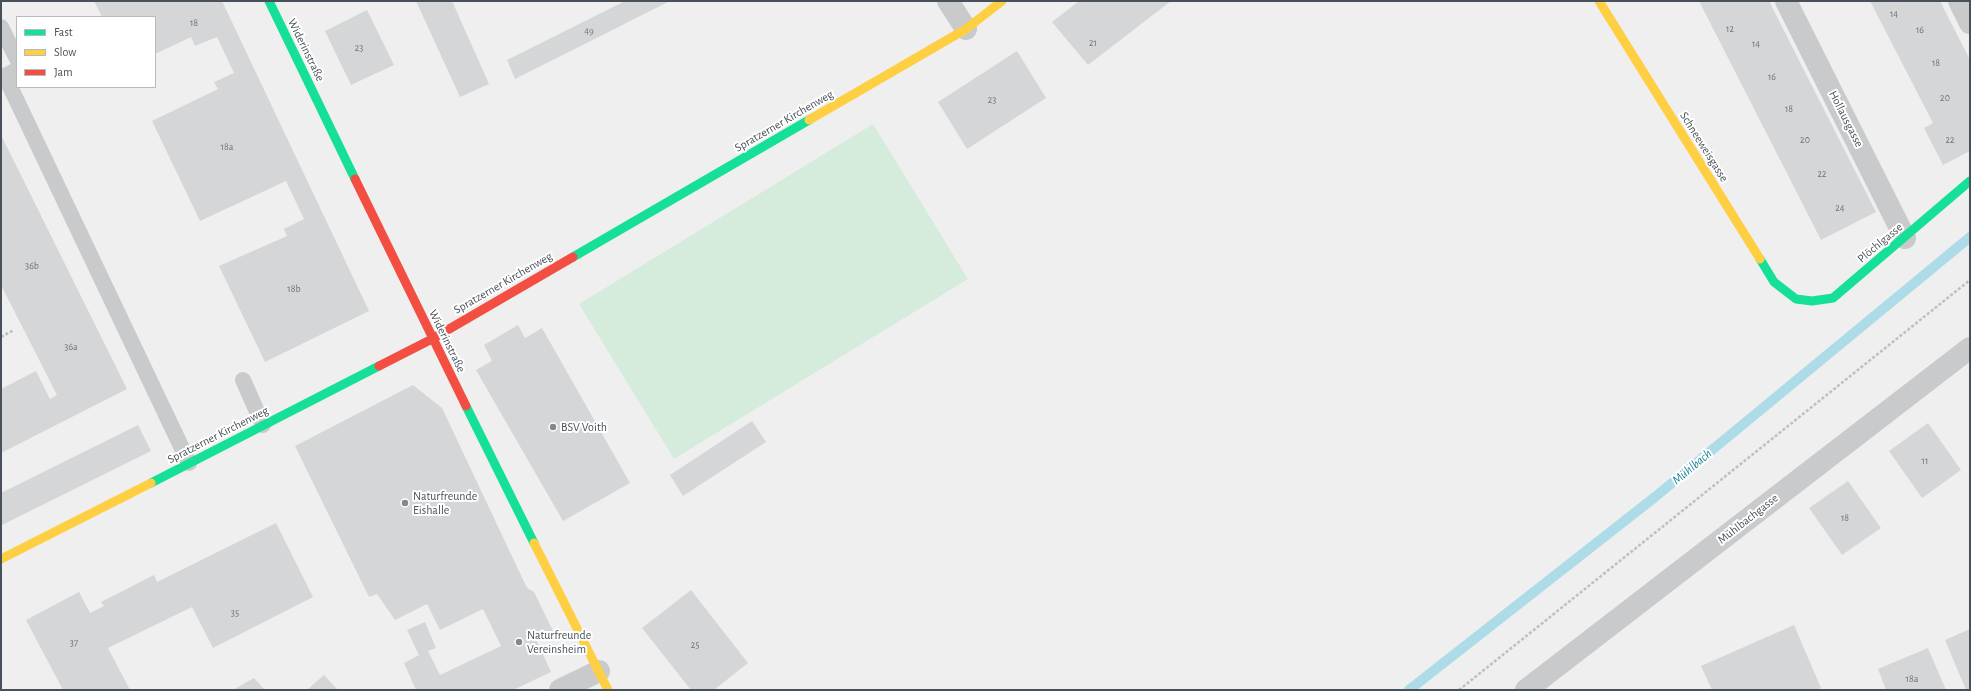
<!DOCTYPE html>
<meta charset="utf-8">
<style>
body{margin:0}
#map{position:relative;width:1971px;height:691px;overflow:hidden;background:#efefef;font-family:"Alegreya Sans",sans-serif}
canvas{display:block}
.frame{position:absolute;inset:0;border:2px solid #485159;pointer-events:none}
.legend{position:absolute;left:16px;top:16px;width:140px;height:72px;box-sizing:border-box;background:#fff;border:1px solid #b6b9bd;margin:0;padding:5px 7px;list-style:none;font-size:12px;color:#485159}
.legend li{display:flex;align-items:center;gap:8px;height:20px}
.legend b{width:20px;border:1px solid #b6b9bd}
</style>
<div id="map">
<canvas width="1971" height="691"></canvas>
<div class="frame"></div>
<ul class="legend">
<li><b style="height:5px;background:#16e098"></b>Fast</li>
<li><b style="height:5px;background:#ffcf43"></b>Slow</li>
<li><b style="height:5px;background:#f24e42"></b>Jam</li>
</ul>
</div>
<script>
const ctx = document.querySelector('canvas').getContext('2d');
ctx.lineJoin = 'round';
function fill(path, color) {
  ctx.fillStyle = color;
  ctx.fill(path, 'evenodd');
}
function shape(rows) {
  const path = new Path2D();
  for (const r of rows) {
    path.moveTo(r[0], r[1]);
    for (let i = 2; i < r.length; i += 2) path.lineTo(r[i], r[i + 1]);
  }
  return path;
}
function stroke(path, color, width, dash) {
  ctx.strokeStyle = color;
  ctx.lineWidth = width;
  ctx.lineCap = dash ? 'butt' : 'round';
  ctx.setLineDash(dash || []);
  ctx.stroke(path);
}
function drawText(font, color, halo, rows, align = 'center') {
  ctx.font = font + ' "Alegreya Sans",sans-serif';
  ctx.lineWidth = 4;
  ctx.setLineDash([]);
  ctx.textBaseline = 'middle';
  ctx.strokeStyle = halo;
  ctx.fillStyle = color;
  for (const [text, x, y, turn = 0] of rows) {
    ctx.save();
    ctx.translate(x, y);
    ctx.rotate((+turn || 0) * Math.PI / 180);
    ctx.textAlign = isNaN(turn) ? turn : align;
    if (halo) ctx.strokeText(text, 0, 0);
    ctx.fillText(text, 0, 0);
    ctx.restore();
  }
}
fill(shape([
 [873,124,968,279,674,459,579,304]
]), '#d5ecdd');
stroke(shape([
 [1409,690,1655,497,1970,237]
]), '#addbe7', 10);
fill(shape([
 [94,1,222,1,369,311,265,362,219,266,287,236,284,229,304,219,286,181,200,221,152,121,218,89,214,82,234,73,217,37,195,46,191,37,155,54,155,17,102,17],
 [416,1,452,1,489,84,460,97],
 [625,1,670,1,515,79,507,60],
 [1079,1,1171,1,1088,65,1052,22],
 [1699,1,1769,1,1876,212,1821,240],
 [1870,1,1940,1,1970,60,1970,151,1943,165,1924,128,1933,123],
 [367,10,394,65,351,85,325,31],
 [1017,51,1046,98,967,149,938,102],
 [1,135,127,389,1,453,1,389,36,371,50,399,57,395,1,285],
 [518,325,525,338,542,328,630,483,563,521,476,370,492,361,484,345],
 [413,385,442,408,527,588,534,592,553,631,536,639,551,672,513,690,416,690,404,663,419,655,407,630,425,622,436,648,428,651,440,675,501,646,483,609,440,630,427,604,395,620,377,594,369,597,295,446],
 [752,421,766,442,683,496,670,475],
 [1928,423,1961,470,1922,498,1889,451],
 [138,425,151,451,2,525,1,493],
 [1848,481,1881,528,1842,555,1809,508],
 [276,523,313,597,213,648,192,607,108,648,130,690,63,690,26,620,79,592,90,613,104,606,101,602,154,575,157,582],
 [691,590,748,663,714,690,691,690,642,628],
 [1794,625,1821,688,1817,690,1712,690,1701,666],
 [1970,629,1970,690,1966,690,1945,640],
 [1928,648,1946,690,1886,690,1878,669],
 [324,675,338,690,307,690],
 [254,678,265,690,233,690]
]), '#d5d6d8');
stroke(shape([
 [1,337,14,330],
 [1459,690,1970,280]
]), '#b8c2bf', 2.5, [3, 2]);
stroke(shape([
 [1,27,17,59],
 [17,70,5,76,189,463],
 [243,380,263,425]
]), '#c9cacc', 16);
stroke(shape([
 [948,1,966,29],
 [1786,1,1905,238],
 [1959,1,1970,23],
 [560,690,599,671],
 [1526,690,1970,348]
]), '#c9cacc', 22);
stroke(shape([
 [269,1,355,179],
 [573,257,809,120],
 [1760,259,1774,282,1796,299,1812,301,1833,298,1970,181],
 [466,406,534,543],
 [151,483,379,366]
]), '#16e098', 9);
stroke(shape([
 [1599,1,1760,259],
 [809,120,966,29,1002,1],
 [534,543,608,690],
 [1,559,151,483]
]), '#ffcf43', 9);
stroke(shape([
 [355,179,466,406],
 [379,366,432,339,573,257]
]), '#f24e42', 9);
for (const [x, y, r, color] of [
 [553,427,4,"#82888e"],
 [405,503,4,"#82888e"],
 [519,642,4,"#82888e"]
]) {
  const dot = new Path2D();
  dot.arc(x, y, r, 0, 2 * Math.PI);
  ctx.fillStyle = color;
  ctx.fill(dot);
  stroke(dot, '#fff', 1.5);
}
drawText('10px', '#6d747a', null, [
 ["14",1894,14],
 ["18",194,23],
 ["12",1730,29],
 ["16",1920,30],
 ["49",589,31],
 ["21",1093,43],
 ["14",1756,44],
 ["23",359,48],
 ["18",1936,63],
 ["16",1772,77],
 ["20",1945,98],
 ["23",992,100],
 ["18",1789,109],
 ["20",1805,140],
 ["22",1950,140],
 ["18a",227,147],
 ["22",1822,174],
 ["24",1840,208],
 ["36b",32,266],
 ["18b",294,289],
 ["36a",71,347],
 ["11",1925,461],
 ["18",1845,518],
 ["35",235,613],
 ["37",74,643],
 ["25",695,645],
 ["18a",1912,679]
]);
drawText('12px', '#485159', '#fff', [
 ["Widerinstraße",306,50,64],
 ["Hollausgasse",1846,119,63],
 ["Spratzerner Kirchenweg",784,121,-30],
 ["Schneeweisgasse",1704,147,58],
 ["Plöchlgasse",1880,243,-40],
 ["Spratzerner Kirchenweg",503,283,-30],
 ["Widerinstraße",447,341,64],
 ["Spratzerner Kirchenweg",218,435,-27],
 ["Mühlbachgasse",1748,519,-38]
]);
drawText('12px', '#485159', '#fff', [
 ["BSV Voith",561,427],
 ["Naturfreunde",413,496],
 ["Eishalle",413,510],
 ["Naturfreunde",527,635],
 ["Vereinsheim",527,649]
], 'left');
drawText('italic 13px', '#1a819a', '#fff', [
 ["Mühlbach",1692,467,-40]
]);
</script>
